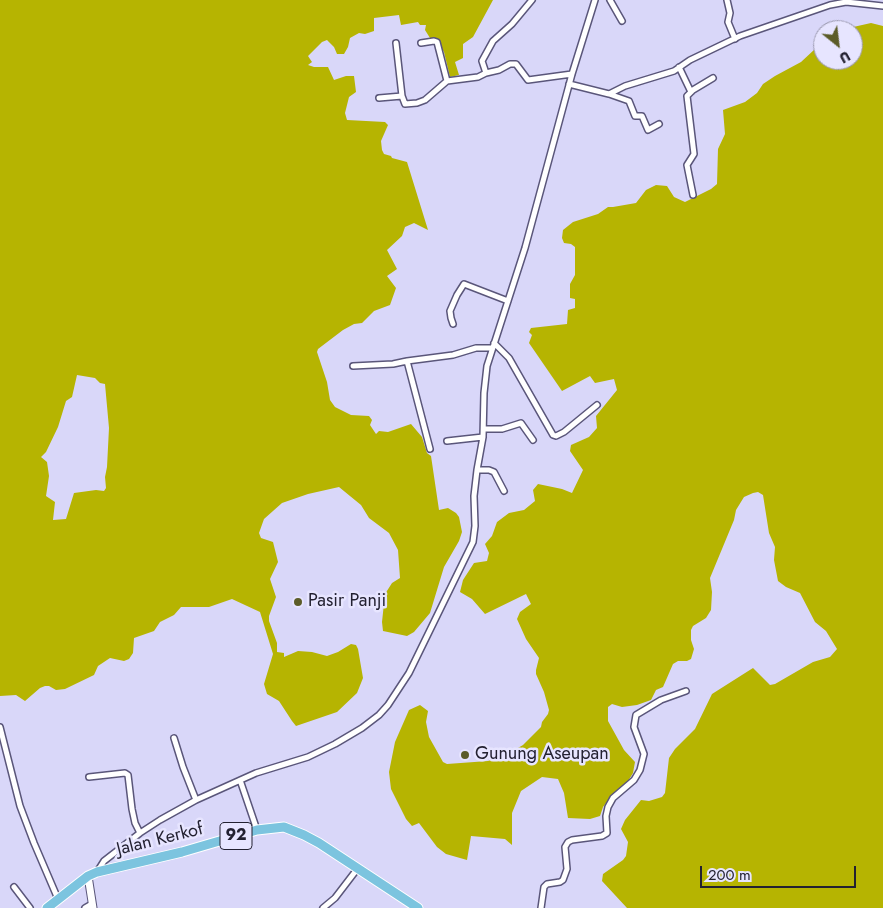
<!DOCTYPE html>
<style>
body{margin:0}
#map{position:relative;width:883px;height:908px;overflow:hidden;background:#d9d7f9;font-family:Jost,sans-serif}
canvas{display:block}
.north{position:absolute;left:813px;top:20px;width:50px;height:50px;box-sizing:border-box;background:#e7e5ff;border:1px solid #9997ad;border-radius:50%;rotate:151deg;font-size:14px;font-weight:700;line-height:20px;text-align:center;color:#232131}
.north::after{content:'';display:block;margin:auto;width:18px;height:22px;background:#5c5c29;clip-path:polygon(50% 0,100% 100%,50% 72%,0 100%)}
.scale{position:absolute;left:700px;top:866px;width:156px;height:22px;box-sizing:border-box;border:2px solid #232131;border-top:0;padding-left:6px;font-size:15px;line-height:18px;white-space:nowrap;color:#232131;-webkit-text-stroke:4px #e7e5ff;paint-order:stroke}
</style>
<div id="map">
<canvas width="883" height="908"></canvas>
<div class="north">U</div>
<div class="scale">200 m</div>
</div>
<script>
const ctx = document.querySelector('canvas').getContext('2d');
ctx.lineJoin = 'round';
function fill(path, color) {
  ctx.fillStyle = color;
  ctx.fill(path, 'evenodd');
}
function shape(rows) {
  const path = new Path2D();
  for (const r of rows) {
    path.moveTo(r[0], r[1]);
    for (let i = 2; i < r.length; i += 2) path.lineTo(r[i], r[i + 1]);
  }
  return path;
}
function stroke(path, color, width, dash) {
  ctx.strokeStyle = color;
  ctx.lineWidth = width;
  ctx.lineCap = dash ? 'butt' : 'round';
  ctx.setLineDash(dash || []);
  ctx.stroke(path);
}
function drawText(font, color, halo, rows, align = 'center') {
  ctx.font = font + ' Jost,sans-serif';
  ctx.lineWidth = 5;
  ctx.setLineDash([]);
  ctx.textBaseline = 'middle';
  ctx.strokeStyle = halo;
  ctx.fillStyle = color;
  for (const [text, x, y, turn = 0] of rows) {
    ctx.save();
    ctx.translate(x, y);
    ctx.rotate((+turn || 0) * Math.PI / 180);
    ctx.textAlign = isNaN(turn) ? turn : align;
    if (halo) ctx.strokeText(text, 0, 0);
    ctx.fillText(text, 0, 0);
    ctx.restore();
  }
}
fill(shape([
 [0,0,493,0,473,37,463,44,463,58,455,62,459,75,450,77,444,52,437,40,430,38,425,30,426,25,420,25,418,22,401,25,399,15,374,18,374,31,365,34,359,33,350,38,348,47,344,54,337,54,334,47,327,40,322,42,308,56,312,62,308,65,314,67,328,67,334,80,346,76,354,76,356,92,349,97,345,113,347,120,385,122,388,125,381,141,382,150,384,154,391,156,392,158,407,162,428,230,414,223,405,227,402,236,387,250,397,269,387,276,396,288,390,305,374,311,362,323,354,324,343,330,318,349,317,352,327,382,330,400,335,407,351,415,369,416,372,420,370,425,376,434,379,431,388,432,411,424,422,437,427,453,431,456,439,510,448,508,456,513,459,517,462,532,459,541,444,567,430,613,414,632,407,636,383,631,382,622,385,594,392,583,400,578,398,550,389,533,369,518,361,505,339,487,308,494,282,503,264,519,259,533,261,538,273,542,278,562,270,579,276,597,269,616,269,621,277,643,277,652,284,653,284,657,298,651,312,652,327,656,338,652,351,644,356,645,358,649,363,678,357,693,337,712,296,726,292,721,279,701,267,694,264,684,273,654,260,612,232,599,209,607,181,607,174,615,160,622,154,631,134,638,133,653,129,659,124,661,110,658,98,666,94,675,65,689,56,690,49,686,45,686,40,688,25,701,16,695,0,696],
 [77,375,95,378,100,383,105,384,109,428,107,467,105,477,106,488,104,491,96,490,74,493,66,519,53,520,55,502,46,496,49,476,47,462,41,457,46,452,58,427,66,401,72,397],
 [871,23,883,26,883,908,627,908,602,881,603,874,623,860,626,856,628,842,621,829,625,820,641,800,649,801,662,797,665,793,669,758,675,749,695,729,712,694,753,668,770,685,775,684,813,662,830,657,837,649,826,631,815,622,800,593,786,587,778,581,774,560,775,547,769,533,763,495,758,492,753,493,744,497,736,510,734,520,710,578,712,592,711,610,706,618,693,626,691,630,691,640,694,649,691,659,687,661,678,661,673,664,663,687,656,690,651,700,637,705,622,707,612,704,608,707,608,721,624,750,635,762,633,773,625,786,619,788,612,795,603,807,600,816,590,819,568,818,564,793,558,779,542,777,521,791,512,813,512,845,505,839,471,836,467,860,446,854,437,847,419,823,412,826,406,819,391,789,389,772,395,742,409,710,420,705,428,711,426,722,429,737,443,762,447,764,488,761,506,755,523,745,541,727,542,722,548,714,549,710,544,692,536,674,536,670,539,658,526,639,517,619,520,612,531,604,526,594,485,614,472,599,460,592,463,580,474,563,487,561,489,553,485,544,492,536,497,522,509,513,524,510,535,501,533,490,538,484,562,489,572,493,583,470,570,451,571,445,589,437,597,428,596,416,617,390,614,379,595,383,590,376,562,391,529,343,532,335,529,332,531,328,567,324,568,310,575,308,575,299,570,298,570,284,575,275,575,247,571,244,564,243,562,238,563,230,573,222,598,214,608,207,613,207,636,203,646,190,656,185,667,186,674,197,685,202,711,189,717,184,718,149,725,134,723,110,745,102,757,93,763,84,775,76,801,62,815,49,823,45,823,60,853,60,853,30,840,30]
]), '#b6b401');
const minor = shape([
 [610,0,622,21],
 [727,0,730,13,728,22,735,39],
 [396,43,402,96,405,104,417,103,425,100,447,81,478,77,486,73,499,70,510,64,516,64,528,80,572,74],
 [421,43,434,41,437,42,447,81],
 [679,67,691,92],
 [486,73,482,61,493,41,512,24,532,0],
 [569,84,609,94,625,86,674,71,690,60,740,36,830,5,846,2,883,6],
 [609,94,629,101,635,116,642,116,648,130,659,124],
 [379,98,402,96],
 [693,195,687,165,694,154,687,96,693,90,713,78],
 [453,324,451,318,450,311,457,295,464,284,508,301],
 [494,343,509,358,553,435,556,436,564,432,597,405],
 [407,361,430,449],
 [353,366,393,364,407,361,453,355,476,348,492,348],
 [484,429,502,429,521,423,533,440],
 [447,441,483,437],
 [477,470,489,470,494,472,504,491],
 [0,727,20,806,34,843,58,899],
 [174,738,183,767,196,800],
 [89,777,125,773,128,775,132,809,135,823,140,833],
 [240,780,257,830],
 [97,872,104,861,140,833,160,820,196,800,256,773,308,757,335,744,362,728,379,715,388,705,409,673,473,542,475,526,474,496,477,470,483,437,484,393,487,366,525,248,572,74,595,0],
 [14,887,30,908],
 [85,908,92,904],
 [323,908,335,898,358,868],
 [541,908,544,887,547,884,560,882,563,880,567,869,565,847,568,842,572,840,602,836,607,833,606,816,608,807,613,798,634,780,640,770,644,754,634,727,636,715,661,700,686,691]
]);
const tertiary = shape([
 [88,876,93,908]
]);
const primary = shape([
 [47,908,88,876,97,872,182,852,257,830,284,827,304,835,319,843,418,908]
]);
stroke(minor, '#5a567a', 8);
stroke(tertiary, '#5a567a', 9);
stroke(primary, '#fff', 11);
stroke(minor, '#fff', 5);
stroke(tertiary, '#fff', 7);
stroke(primary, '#7cc4df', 9);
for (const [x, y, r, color] of [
 [298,602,5,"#5c5c29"],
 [465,755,5,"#5c5c29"]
]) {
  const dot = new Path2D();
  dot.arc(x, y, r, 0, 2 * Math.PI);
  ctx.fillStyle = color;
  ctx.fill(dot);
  stroke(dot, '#e7e5ff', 2);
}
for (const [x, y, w] of [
 [236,836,32]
]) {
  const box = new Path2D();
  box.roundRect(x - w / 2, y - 13.5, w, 27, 4);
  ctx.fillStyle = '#e7e5ff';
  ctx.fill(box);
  stroke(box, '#232131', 1);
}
drawText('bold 16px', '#232131', null, [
 ["92",236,836]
]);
drawText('18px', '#232131', '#e7e5ff', [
 ["Pasir Panji",308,602],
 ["Gunung Aseupan",475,755]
], 'left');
drawText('18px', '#232131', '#e7e5ff', [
 ["Jalan Kerkof",160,840,-14]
]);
</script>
